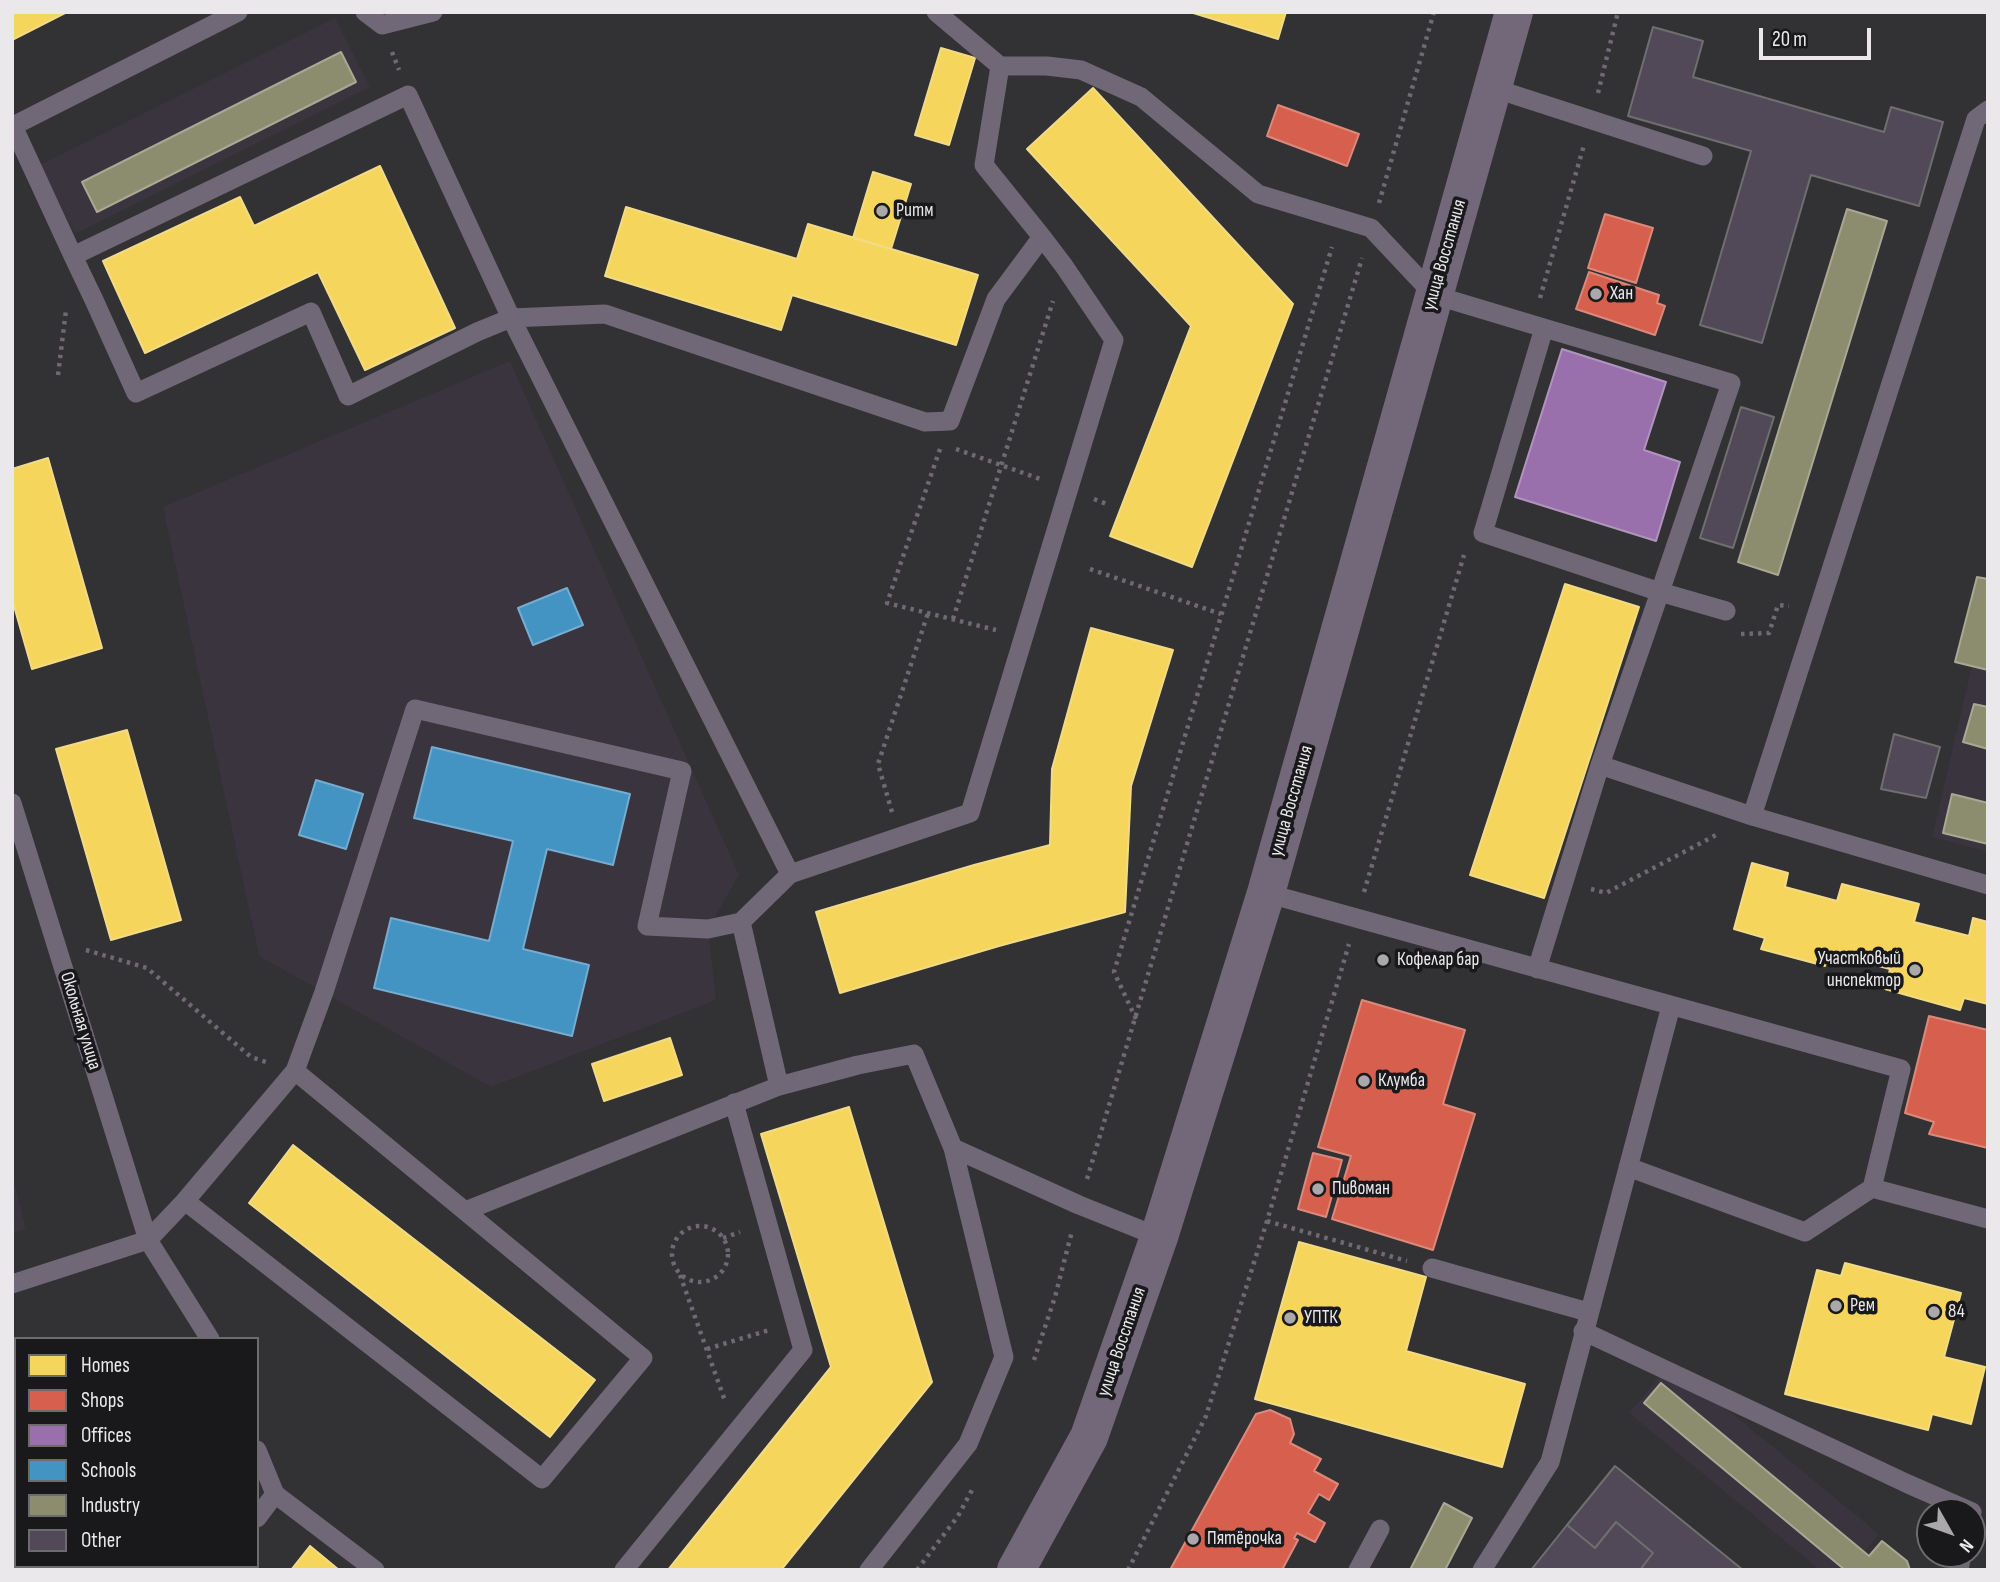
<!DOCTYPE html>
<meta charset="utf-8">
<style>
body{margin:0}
#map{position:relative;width:2000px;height:1582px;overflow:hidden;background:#323133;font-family:"Sofia Sans Condensed",sans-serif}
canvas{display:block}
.frame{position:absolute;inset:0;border:14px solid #eae8eb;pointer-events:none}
.legend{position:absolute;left:14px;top:1337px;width:245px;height:231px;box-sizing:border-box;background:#19181a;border:2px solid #6d6b6e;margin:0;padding:9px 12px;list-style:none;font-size:21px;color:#eae8eb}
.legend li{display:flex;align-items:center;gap:14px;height:35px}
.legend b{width:35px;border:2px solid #6d6b6e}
.north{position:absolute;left:1916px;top:1498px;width:70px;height:70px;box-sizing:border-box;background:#19181a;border:2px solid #6d6b6e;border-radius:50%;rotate:130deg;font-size:19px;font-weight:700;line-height:28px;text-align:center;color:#eae8eb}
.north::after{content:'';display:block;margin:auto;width:24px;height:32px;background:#aaa8ab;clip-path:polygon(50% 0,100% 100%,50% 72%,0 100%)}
.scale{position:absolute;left:1759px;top:28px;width:112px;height:32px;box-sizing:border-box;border:4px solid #eae8eb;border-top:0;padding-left:9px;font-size:21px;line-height:24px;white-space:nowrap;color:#eae8eb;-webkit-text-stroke:5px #19181a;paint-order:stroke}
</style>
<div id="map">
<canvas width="2000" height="1582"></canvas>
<div class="frame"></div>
<ul class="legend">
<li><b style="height:19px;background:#f6d55c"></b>Homes</li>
<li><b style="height:19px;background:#d6604d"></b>Shops</li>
<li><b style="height:19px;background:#9970ab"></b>Offices</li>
<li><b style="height:19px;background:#4393c3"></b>Schools</li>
<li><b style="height:19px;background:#8c8c6e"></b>Industry</li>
<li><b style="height:19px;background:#514958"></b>Other</li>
</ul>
<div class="north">N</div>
<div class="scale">20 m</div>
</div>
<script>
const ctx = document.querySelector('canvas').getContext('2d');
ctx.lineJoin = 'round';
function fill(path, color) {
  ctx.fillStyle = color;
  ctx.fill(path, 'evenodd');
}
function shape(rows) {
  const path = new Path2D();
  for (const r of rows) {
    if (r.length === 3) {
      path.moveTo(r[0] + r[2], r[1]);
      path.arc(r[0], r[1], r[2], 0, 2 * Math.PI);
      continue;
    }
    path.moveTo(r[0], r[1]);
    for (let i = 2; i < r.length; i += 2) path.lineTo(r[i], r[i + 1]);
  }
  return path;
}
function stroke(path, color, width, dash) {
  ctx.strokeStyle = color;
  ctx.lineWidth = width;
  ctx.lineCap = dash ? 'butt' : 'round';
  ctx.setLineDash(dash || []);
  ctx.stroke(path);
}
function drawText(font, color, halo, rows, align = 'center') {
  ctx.font = font + ' "Sofia Sans Condensed",sans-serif';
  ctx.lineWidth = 7;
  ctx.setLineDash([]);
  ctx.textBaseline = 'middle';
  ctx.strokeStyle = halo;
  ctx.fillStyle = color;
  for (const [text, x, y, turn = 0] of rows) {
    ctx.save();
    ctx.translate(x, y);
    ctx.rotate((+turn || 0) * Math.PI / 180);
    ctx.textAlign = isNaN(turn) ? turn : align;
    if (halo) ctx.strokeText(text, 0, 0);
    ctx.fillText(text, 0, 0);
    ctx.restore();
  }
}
fill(shape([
 [335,18,370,87,75,234,40,165],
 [510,361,739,875,708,929,716,1000,491,1087,259,956,163,507],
 [1979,635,1988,637,1988,852,1932,837],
 [12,1174,26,1229,12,1233],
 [12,1334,19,1339,16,1339,16,1566,177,1566,175,1570,12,1570],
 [1671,1363,1879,1534,1849,1570,1820,1570,1629,1413]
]), '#39343d');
const homes = shape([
 [12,12,67,12,12,40,12,12],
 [1190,12,1286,12,1278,39,1190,12],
 [941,48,975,58,949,145,915,135,941,48],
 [1093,88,1293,304,1192,567,1110,536,1191,326,1027,149,1093,88],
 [380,166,455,328,365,370,318,272,145,353,103,261,240,197,254,226,380,166],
 [873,172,911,184,891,249,853,238,873,172],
 [626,207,797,259,808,224,978,275,956,345,792,295,781,330,605,276,626,207],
 [48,458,102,648,32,669,12,599,12,469,48,458],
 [1565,584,1639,607,1544,898,1470,875,1565,584],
 [1091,628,1173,650,1131,786,1125,912,999,946,840,993,816,912,974,865,1050,845,1052,769,1091,628],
 [127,730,181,920,111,940,56,749,127,730],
 [1752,863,1788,873,1785,887,1837,901,1842,884,1919,904,1914,922,1969,936,1973,918,1988,922,1988,1004,1964,998,1960,1010,1885,989,1890,969,1829,953,1825,966,1761,949,1765,938,1734,929,1752,863],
 [670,1038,682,1075,604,1101,592,1064,670,1038],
 [849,1107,932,1382,781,1570,668,1570,831,1367,761,1134,849,1107],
 [293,1145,595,1380,550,1437,249,1203,293,1145],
 [1299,1242,1426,1277,1406,1351,1525,1384,1502,1467,1255,1399,1299,1242],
 [1845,1263,1961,1293,1944,1357,1985,1367,1971,1424,1932,1414,1928,1430,1785,1394,1817,1270,1841,1276,1845,1263],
 [310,1546,339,1570,291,1570,310,1546]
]);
fill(homes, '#f6d55c');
stroke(homes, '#f2db87', 2);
const shops = shape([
 [1278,105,1359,134,1347,166,1267,136,1278,105],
 [1605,214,1653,228,1636,283,1588,268,1605,214],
 [1589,272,1659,295,1657,303,1665,306,1655,335,1576,309,1589,272],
 [1362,1000,1465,1030,1443,1104,1475,1114,1433,1250,1332,1219,1351,1156,1318,1147,1362,1000],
 [1929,1016,1988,1030,1988,1148,1929,1134,1934,1122,1905,1113,1929,1016],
 [1313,1153,1342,1160,1326,1217,1298,1209,1313,1153],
 [1270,1410,1290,1419,1294,1434,1290,1443,1321,1459,1314,1471,1338,1484,1329,1500,1319,1494,1308,1513,1325,1523,1315,1542,1297,1533,1294,1538,1298,1540,1282,1570,1170,1570,1256,1414,1270,1410]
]);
fill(shops, '#d6604d');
stroke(shops, '#dc897c', 2);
const offices = shape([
 [1562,349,1666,382,1644,450,1680,462,1656,541,1515,497,1562,349]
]);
fill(offices, '#9970ab');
stroke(offices, '#b194be', 2);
const schools = shape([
 [567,588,583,625,533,645,518,608,567,588],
 [432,747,630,794,613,865,547,849,523,949,589,965,572,1036,374,988,391,918,489,941,513,841,414,818,432,747],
 [316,780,363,794,346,849,299,835,316,780],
 [12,1408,16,1411,16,1506,12,1511,12,1408]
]);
fill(schools, '#4393c3');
stroke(schools, '#75accf', 2);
const industry = shape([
 [341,52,356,82,97,212,82,182,341,52],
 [1847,209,1887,221,1778,575,1738,562,1847,209],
 [1977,577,1988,579,1988,670,1955,662,1977,577],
 [1974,704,1988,707,1988,749,1963,742,1974,704],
 [1952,794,1988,803,1988,844,1943,833,1952,794],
 [1661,1383,1869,1556,1882,1541,1907,1561,1910,1570,1845,1570,1644,1403,1661,1383],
 [1444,1503,1472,1518,1445,1570,1410,1570,1444,1503]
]);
fill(industry, '#8c8c6e');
stroke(industry, '#a8a894', 2);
const building = shape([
 [1653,27,1703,41,1693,77,1884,132,1891,107,1943,122,1919,206,1811,175,1762,343,1700,325,1751,151,1628,116,1653,27],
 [1741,407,1774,417,1733,548,1700,538,1741,407],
 [1894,734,1940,747,1926,798,1881,789,1894,734],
 [1615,1466,1743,1570,1640,1570,1653,1553,1616,1522,1595,1548,1567,1525,1615,1466],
 [1616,1522,1653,1553,1640,1570,1531,1570,1567,1525,1595,1548,1616,1522]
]);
fill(building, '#514958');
stroke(building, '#6f6f70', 2);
stroke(shape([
 [392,52,399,70],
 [1598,93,1618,12],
 [1379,203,1434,12],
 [1540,298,1584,145],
 [58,375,66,310],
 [940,449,887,603,996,630],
 [956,449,1043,480],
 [1094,499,1109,505],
 [1090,569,1221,614],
 [953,619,1053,301],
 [1741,634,1769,633,1778,605,1789,606],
 [892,812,878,764,928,613],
 [1591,889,1606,893,1718,834],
 [1364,892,1464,555],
 [86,950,147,968,251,1057,266,1062],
 [1136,1019,1114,972,1332,247],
 [1087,1179,1362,258],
 [1267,1221,1407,1261],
 [700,1254,28],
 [723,1238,740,1232],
 [680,1275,725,1401],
 [707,1349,769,1330],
 [1034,1360,1055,1297,1072,1231],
 [917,1570,958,1516,973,1488],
 [1128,1570,1206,1416,1267,1221,1349,944]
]), '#6e6973', 4.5, [3.5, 5]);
stroke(shape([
 [365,12,382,25,433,12],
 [936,12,1000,66],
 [1493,88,1703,156],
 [1042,237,996,299,950,421,925,422,605,314,511,318,790,874,970,813,1114,340,1064,266,1042,237,984,165,1000,66,1047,66,1081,70,1141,97,1258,194,1371,228,1434,295,1544,328,1483,533,1660,592,1600,765,1537,969],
 [73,256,408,95,511,318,477,332,348,396,311,312,136,393,94,300,73,256,13,126,238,12],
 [1544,328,1731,383,1660,592,1726,611],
 [1600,765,1752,816,1976,119,1988,110],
 [12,803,148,1240,12,1284],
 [1752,816,1988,885],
 [790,874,741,922,779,1086,858,1065,914,1054,953,1148,1079,1205,1159,1237],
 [1266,893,1901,1069,1872,1188,1988,1219],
 [295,1071,324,992,415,709,682,771,647,926,708,929,741,922],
 [1628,1167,1805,1232,1872,1188],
 [185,1201,542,1479,643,1358,465,1211],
 [1432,1268,1588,1312],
 [1583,1331,1908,1484,1972,1512],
 [210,1339,148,1240,185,1201,295,1071,465,1211,779,1086],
 [257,1450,275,1494,375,1570],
 [257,1518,275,1494],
 [217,1570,220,1566],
 [624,1570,803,1350,734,1103],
 [869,1570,968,1444,1004,1357,953,1148],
 [1358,1570,1380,1529],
 [1482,1570,1550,1462,1671,1006],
 [1959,1570,1962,1554]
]), '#706877', 19);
stroke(shape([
 [1016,1570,1089,1437,1159,1237,1266,893,1514,12]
]), '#726879', 38);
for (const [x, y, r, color] of [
 [882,211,7,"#aaa8ab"],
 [1596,294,7,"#aaa8ab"],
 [1383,960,7,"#aaa8ab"],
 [1915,970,7,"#aaa8ab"],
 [1364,1081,7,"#aaa8ab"],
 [1318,1189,7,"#aaa8ab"],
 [1836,1306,7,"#aaa8ab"],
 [1934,1312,7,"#aaa8ab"],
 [1290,1318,7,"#aaa8ab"],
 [1193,1539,7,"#aaa8ab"]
]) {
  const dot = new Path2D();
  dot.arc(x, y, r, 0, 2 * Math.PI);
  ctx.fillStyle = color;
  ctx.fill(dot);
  stroke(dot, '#19181a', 2.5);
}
drawText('19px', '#eae8eb', '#19181a', [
 ["Ритм",896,211],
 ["Хан",1610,294],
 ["Участковый",1901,959,"right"],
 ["инспектор",1901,981,"right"],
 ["Кофелар бар",1397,960],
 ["Клумба",1378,1081],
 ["Пивоман",1332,1189],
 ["Рем",1850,1306],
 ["84",1948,1312],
 ["УПТК",1304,1318],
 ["Пятёрочка",1207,1539]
], 'left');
drawText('19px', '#eae8eb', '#19181a', [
 ["улица Восстания",1445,255,-74],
 ["улица Восстания",1292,801,-74],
 ["Окольная улица",80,1021,73],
 ["улица Восстания",1122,1342,-71]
]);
</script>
